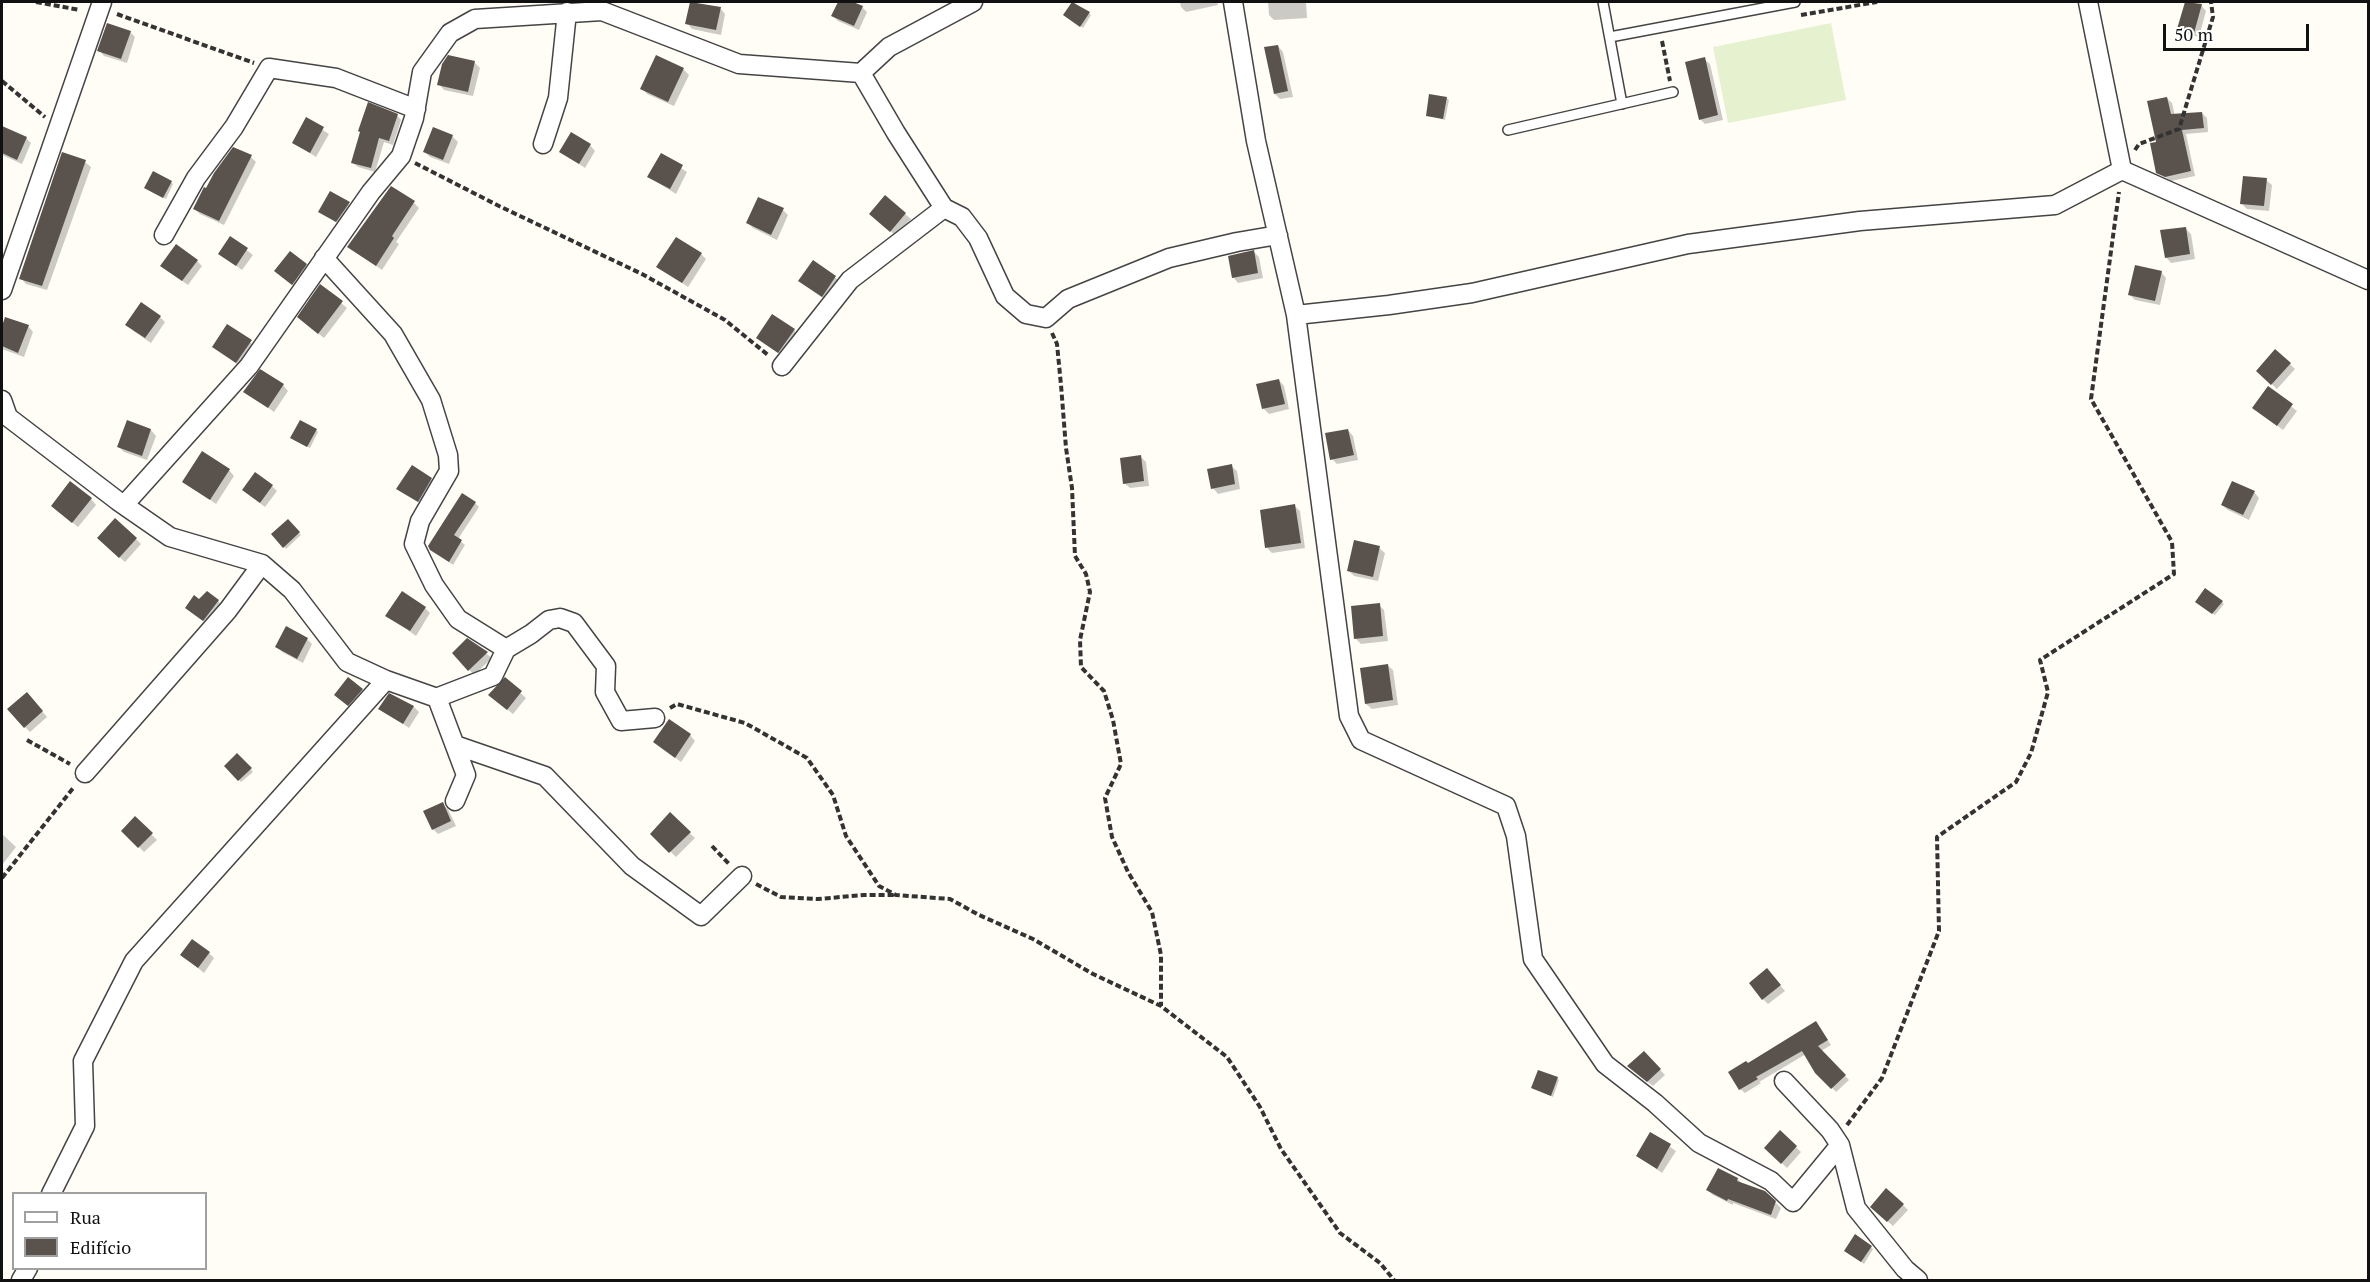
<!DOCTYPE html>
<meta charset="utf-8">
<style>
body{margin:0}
#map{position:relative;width:2370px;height:1282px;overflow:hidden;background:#fffdf5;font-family:"PT Serif",serif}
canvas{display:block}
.frame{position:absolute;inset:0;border:3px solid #111;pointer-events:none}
.legend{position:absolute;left:12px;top:1192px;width:195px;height:78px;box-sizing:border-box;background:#fff;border:2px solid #a0a0a0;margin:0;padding:8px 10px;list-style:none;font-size:18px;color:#111}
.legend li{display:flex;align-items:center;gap:12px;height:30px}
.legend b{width:30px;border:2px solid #a0a0a0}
.scale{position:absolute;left:2163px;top:24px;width:146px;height:27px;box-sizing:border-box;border:3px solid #111;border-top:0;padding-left:8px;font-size:18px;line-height:21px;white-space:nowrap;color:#111;-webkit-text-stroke:4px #fff;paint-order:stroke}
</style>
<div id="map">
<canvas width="2370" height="1282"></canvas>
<div class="frame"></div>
<ul class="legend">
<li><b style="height:8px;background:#fff"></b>Rua</li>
<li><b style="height:16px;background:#5a524d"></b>Edifício</li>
</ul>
<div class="scale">50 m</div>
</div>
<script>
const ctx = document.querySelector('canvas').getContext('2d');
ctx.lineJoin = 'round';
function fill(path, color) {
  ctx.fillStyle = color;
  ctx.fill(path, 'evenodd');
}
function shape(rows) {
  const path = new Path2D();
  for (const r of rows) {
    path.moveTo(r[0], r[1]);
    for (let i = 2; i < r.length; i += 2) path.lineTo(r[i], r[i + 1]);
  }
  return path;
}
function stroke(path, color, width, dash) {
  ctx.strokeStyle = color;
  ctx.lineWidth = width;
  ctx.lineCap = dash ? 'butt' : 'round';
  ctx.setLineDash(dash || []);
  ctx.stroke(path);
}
fill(shape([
 [1831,23,1846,100,1728,123,1713,47]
]), '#e6f2cf');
fill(shape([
 [691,2,720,8,725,14,721,35,692,29,687,23],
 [839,2,849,2,862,7,867,12,859,30,838,21,833,16],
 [1073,2,1091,15,1083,28,1065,15],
 [1180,2,1217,2,1218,5,1186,12,1181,7],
 [1268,2,1306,2,1307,18,1274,20,1269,15],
 [2186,2,2201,5,2206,11,2199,37,2184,33,2179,28],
 [130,32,135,37,127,63,104,56,99,50],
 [1278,46,1283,52,1293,97,1280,99,1275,94],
 [1704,59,1710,64,1723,120,1705,124,1700,119],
 [475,63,480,68,473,96,444,90,439,84],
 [683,69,689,75,674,106,647,94,642,88],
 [1446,98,1449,100,1445,120,1427,115],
 [2167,98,2172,103,2175,116,2202,113,2207,118,2208,132,2186,134,2195,176,2171,181,2158,172],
 [397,115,401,120,393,145,384,142,375,172,358,167,353,163],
 [306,119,329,134,316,157,294,143],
 [3,128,26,138,31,143,22,164,2,155],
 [452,136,458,142,449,164,430,157,425,152],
 [590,145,595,151,585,168,561,152],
 [661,155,687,172,676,194,649,177],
 [251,157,256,162,224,225,200,214,194,209],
 [85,162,91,167,47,290,26,284,21,278],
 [2266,180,2272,185,2269,211,2247,209,2242,204],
 [171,182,173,184,166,199,146,188],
 [331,193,355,208,342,226,320,212],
 [885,197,911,219,896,236,876,219],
 [414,203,419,208,396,242,399,244,382,270,349,247],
 [783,210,788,215,777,240,753,228,748,223],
 [2185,228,2191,234,2195,259,2171,263,2166,257],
 [231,238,253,255,242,270,220,254],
 [1254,252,1259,257,1263,278,1238,283,1233,277],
 [701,254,706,259,688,287,658,267],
 [197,261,202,266,188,285,168,271],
 [814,262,841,282,827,301,800,281],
 [306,265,311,271,298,289,282,276],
 [2161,272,2166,278,2160,305,2135,300,2130,295],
 [321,286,347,308,324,338,304,322],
 [160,317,165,322,151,343,132,330],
 [6,318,28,326,33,332,24,357,2,349,2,330],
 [228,326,256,347,242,368,214,347],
 [794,330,799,336,784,357,758,338],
 [2290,364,2295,369,2277,389,2263,376],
 [1279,380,1284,386,1289,409,1269,414,1264,409],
 [283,385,288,391,274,412,245,391],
 [2268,388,2297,411,2283,430,2254,408],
 [128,422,151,430,156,436,147,460,124,452,119,447],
 [316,430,318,432,310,448,294,440],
 [1348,430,1353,436,1358,460,1337,464,1332,459],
 [1140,456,1146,462,1149,486,1130,488,1124,483],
 [1231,466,1237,471,1240,489,1218,494,1213,488],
 [229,470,234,476,216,504,184,481],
 [431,479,436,484,424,506,398,488],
 [272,486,277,491,265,507,249,495],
 [2254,492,2259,498,2249,520,2228,510,2222,505],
 [91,499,96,505,78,527,58,511],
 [475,503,479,507,458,539,465,545,453,565,431,549],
 [1295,506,1300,511,1305,548,1272,553,1267,548],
 [288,521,301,535,286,549,273,535],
 [136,539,141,544,125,562,104,543],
 [1379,548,1385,553,1378,581,1354,576,1348,570],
 [199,601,218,601,223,606,209,625,186,608],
 [2222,602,2224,604,2215,615,2199,604],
 [1379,605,1384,610,1388,641,1361,644,1356,639],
 [425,608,430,613,416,636,387,615],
 [307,639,312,644,303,663,282,652,277,647],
 [468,640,492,658,474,675,454,653],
 [1387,665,1393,670,1398,705,1372,709,1366,704],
 [505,679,526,698,513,714,495,700],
 [362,690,367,695,354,710,341,700],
 [390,695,414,707,419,712,409,728,380,708],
 [32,700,47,717,30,732,25,727],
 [690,735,695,741,681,762,655,742],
 [237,755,253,772,241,782,226,766],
 [442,804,448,809,456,826,438,834,433,829],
 [670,815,695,838,676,857,652,834],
 [135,818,157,840,144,852,123,831],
 [2,834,16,847,2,865],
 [209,953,214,958,204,973,182,955],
 [1772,976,1785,991,1768,1004,1763,999],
 [1816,1023,1831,1045,1821,1051,1849,1080,1836,1092,1817,1072,1806,1054,1759,1082,1761,1083,1745,1093,1740,1089,1730,1072,1748,1065],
 [1649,1058,1665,1075,1653,1086,1634,1071],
 [1557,1078,1559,1080,1553,1097,1533,1088],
 [1780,1132,1801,1152,1787,1168,1766,1148],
 [1651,1134,1676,1151,1662,1173,1638,1156],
 [1738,1179,1743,1185,1765,1192,1781,1208,1776,1219,1733,1203,1733,1205,1713,1195,1708,1190],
 [1903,1205,1908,1210,1893,1226,1877,1212],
 [1871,1247,1873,1249,1864,1264,1848,1253]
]), '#0003');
fill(shape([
 [690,2,721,7,716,30,685,24],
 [838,2,853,2,863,6,854,26,831,16],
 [1072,2,1090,12,1080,27,1063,15],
 [2185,2,2202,4,2194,33,2177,29],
 [107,23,131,31,121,59,97,51],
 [1278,45,1288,91,1274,94,1264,47],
 [448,55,475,61,468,92,437,85,442,64],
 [656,55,684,68,668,102,640,89],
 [1705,57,1718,115,1699,120,1685,62],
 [1429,94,1447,97,1443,119,1426,116],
 [2167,97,2171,114,2202,112,2204,128,2182,130,2191,171,2165,177,2156,173,2150,143,2156,142,2147,101],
 [368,102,398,114,389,141,379,138,371,168,351,163,360,132,358,131],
 [306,117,324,127,310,153,292,143],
 [2,126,27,137,17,160,2,153],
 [433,127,453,135,443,160,423,152],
 [571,132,591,144,579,164,559,152],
 [233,147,252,155,219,221,193,209,204,187,206,188,214,173],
 [62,152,86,160,42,286,19,279],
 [661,153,683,165,670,189,647,177],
 [153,171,172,181,163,198,144,188],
 [2243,176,2267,178,2264,206,2240,204],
 [391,186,415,201,392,236,394,238,376,266,347,247],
 [330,191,350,202,336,222,318,212],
 [885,195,906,213,890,232,869,214],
 [758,197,784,208,771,235,746,223],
 [2186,227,2190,254,2165,258,2160,230],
 [230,236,248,248,236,266,218,254],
 [676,237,702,253,682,283,656,267],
 [176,244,198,260,182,281,160,266],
 [1254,250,1258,273,1232,278,1228,256],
 [290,251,307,264,292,285,274,271],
 [813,260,836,276,822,297,798,281],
 [2135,265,2162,271,2155,301,2128,295],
 [320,284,343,301,318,334,297,317],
 [141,302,161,316,145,338,125,325],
 [772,314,795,329,778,353,756,338],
 [5,317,29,325,18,353,2,346,2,326],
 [227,324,252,340,236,363,212,347],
 [2275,349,2291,363,2271,385,2256,371],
 [260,369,284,384,268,408,243,392],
 [1279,379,1285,404,1262,409,1256,384],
 [2268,386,2293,404,2277,426,2252,408],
 [127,420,151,429,142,456,117,447],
 [300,420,317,429,307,447,290,438],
 [1348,429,1354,455,1330,460,1325,433],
 [202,451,230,469,210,500,182,482],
 [1141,455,1144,481,1123,484,1120,458],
 [1232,464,1235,484,1211,489,1207,469],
 [412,465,432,478,418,502,396,489],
 [255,472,273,485,260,503,242,490],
 [70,481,92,498,72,523,51,506],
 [2232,481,2255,491,2243,515,2221,505],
 [462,493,476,502,454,535,462,540,449,562,430,550,428,546],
 [1295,504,1301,543,1265,548,1260,510],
 [115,518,137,538,119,558,97,538],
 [288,519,300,532,283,548,271,534],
 [1354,540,1380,546,1373,577,1347,571],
 [2205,588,2223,601,2212,614,2195,602],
 [207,591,219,600,203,621,185,608,194,595,199,599],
 [402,591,426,607,410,631,385,616],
 [1380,603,1383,636,1354,639,1351,606],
 [286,626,308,638,297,659,275,647],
 [467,638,488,652,468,671,452,653],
 [1388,664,1393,700,1365,704,1360,668],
 [348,677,363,689,348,706,334,695],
 [505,677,522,691,507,710,488,695],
 [27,692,43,711,24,728,7,709],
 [389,693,414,706,403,724,378,709],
 [669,719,691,734,675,758,653,742],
 [237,753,252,768,238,781,224,766],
 [443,802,451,821,432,830,423,811],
 [670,812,691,832,669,853,650,834],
 [135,816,153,833,138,848,121,831],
 [192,939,210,952,198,968,180,955],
 [1767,968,1781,985,1762,1000,1749,983],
 [1816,1021,1828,1040,1818,1046,1846,1075,1831,1089,1815,1073,1802,1051,1756,1077,1758,1079,1739,1090,1728,1072,1746,1061,1748,1063],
 [1644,1051,1661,1069,1647,1082,1627,1066],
 [1538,1070,1558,1077,1551,1096,1531,1088],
 [1780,1130,1797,1146,1781,1164,1764,1148],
 [1650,1132,1671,1144,1657,1169,1636,1156],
 [1718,1168,1738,1178,1737,1181,1765,1191,1776,1201,1771,1215,1728,1199,1727,1201,1706,1190],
 [1886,1188,1904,1204,1887,1222,1870,1207],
 [1855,1234,1872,1246,1861,1262,1844,1251]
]), '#5a524d');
const lane = shape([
 [1603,2,1622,104],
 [1610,37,1795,2],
 [1508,130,1673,92]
]);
const street = shape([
 [1233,2,1256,141,1296,315,1349,716,1361,740,1506,806,1516,836,1533,959,1605,1064,1655,1103,1699,1143,1771,1181,1793,1202,1840,1145],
 [2088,2,2122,170],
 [861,73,896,133,944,208,962,217,978,238,1005,296,1026,314,1046,318,1068,299,1169,258,1237,242,1278,235],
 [543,144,558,98,567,12],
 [2122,170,2368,280],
 [164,235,196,178,234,127,269,68,336,78,416,109],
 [324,258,393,334,431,400,448,455,449,471,420,521,414,544,434,585,458,619,506,649],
 [2,290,102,2],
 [1296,315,1389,305,1472,293,1688,244,1860,221,2055,205,2122,170],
 [782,366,850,280,944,208],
 [2,400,8,417,118,501,170,537,262,564,292,590,347,662,386,680],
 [124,505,249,366,371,192,401,156,414,118,422,72,450,33,475,19,602,11,739,64,861,73,889,47,973,2],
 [436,698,493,676,506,649,531,634,549,620,560,618,574,623,606,666,605,692,621,721,655,718],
 [455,745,545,776,632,866,701,916,742,876],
 [85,773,228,610,262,564],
 [1784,1081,1830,1130,1840,1145,1856,1208,1905,1269,1918,1280],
 [51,1194,85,1126,83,1061,134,961,386,680,437,698,466,775,455,801],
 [21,1280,28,1268]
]);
stroke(lane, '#444', 12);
stroke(street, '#444', 21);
stroke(shape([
 [36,2,80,10],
 [117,14,254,63],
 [1801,15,1877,2],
 [1662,41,1670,81],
 [2,81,45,117],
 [2135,150,2139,144,2179,129,2213,17,2211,2],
 [415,163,499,206,642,274,725,320,768,355],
 [1052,333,1057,344,1061,385,1066,448,1072,488,1075,556,1086,574,1090,592,1080,640,1081,667,1104,691,1113,720,1121,764,1105,798,1112,837,1128,872,1152,912,1161,955,1161,1006],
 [670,708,677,704,745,723,807,758,833,795,846,836,879,886,896,895,950,899,979,915,1033,939,1093,974,1161,1006,1227,1057,1260,1107,1281,1149,1340,1233,1380,1263,1394,1280],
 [27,740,70,764],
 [712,846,729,864],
 [2,878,74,787],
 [756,884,781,897,818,899,864,895,895,895],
 [1847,1125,1882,1078,1939,931,1937,837,2016,782,2031,753,2048,692,2040,660,2174,574,2172,542,2091,399,2119,192]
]), '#333', 4, [6, 3]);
stroke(lane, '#fff', 9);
stroke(street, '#fff', 18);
</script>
